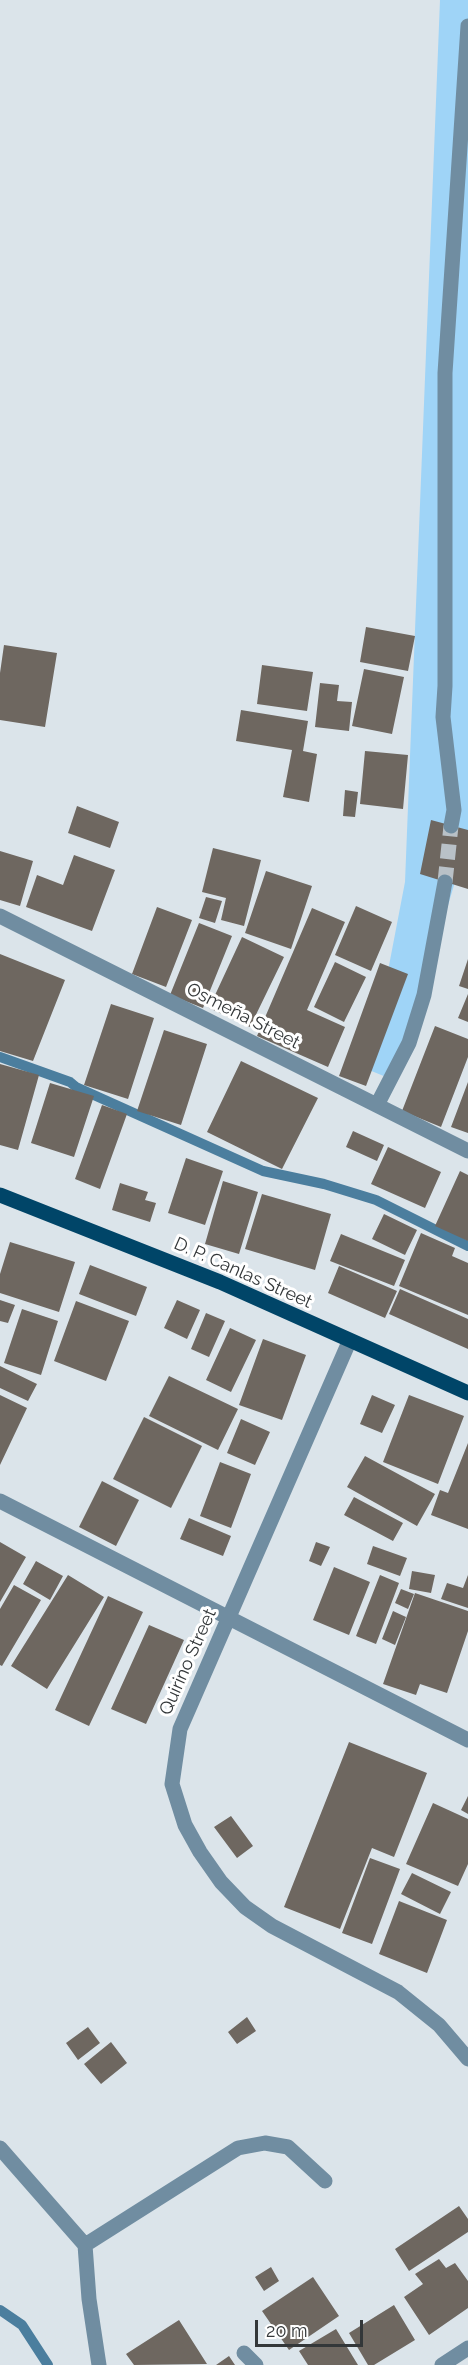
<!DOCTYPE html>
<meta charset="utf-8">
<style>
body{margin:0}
#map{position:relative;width:468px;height:2365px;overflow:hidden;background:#dbe4ea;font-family:Raleway,sans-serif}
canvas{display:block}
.scale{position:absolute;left:255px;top:2320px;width:108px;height:27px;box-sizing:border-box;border:3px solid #333739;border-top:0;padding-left:8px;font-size:18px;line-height:21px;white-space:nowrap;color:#333739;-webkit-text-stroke:4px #fff;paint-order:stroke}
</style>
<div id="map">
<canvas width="468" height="2365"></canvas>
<div class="scale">20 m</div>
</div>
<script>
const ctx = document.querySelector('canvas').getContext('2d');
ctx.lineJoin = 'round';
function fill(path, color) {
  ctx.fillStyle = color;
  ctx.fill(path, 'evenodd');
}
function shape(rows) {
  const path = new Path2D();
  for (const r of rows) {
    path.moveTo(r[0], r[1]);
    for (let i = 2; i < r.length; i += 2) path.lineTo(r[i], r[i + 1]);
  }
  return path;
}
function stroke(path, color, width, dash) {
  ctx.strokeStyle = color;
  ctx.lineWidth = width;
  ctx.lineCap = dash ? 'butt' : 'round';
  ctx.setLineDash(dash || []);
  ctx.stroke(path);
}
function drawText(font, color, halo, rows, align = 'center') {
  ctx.font = font + ' Raleway,sans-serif';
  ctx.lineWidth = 6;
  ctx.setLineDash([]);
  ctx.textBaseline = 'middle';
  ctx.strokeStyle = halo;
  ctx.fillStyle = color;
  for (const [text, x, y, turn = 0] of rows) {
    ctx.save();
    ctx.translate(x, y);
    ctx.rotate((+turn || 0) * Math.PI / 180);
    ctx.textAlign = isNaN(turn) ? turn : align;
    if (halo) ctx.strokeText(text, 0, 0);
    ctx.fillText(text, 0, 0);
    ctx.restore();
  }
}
fill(shape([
 [440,0,468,0,468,877,457,875,396,1081,369,1070,405,882]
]), '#9fd4f7');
stroke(shape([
 [0,1057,70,1082,76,1087,263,1171,324,1184,376,1200,468,1246],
 [0,2310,22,2325,48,2365]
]), '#4b7e9e', 10);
fill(shape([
 [366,627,415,636,408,671,360,662],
 [4,645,57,653,45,727,0,720,0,673],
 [262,665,313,672,307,711,257,704],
 [364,669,404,677,392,734,352,726],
 [320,683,339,685,337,701,352,702,349,731,315,727],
 [241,710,308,721,303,751,317,754,309,802,283,797,292,750,236,741],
 [365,751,408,755,403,809,360,804],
 [345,790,358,792,355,817,343,816],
 [77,806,119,822,110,848,68,833],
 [431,820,468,830,468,889,420,874],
 [213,848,261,860,244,926,221,920,226,898,202,892],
 [0,851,33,861,20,906,0,900],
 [74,855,115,870,92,931,26,907,37,875,63,885],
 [266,871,312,886,291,949,245,933],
 [206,897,222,901,215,923,199,918],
 [356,906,392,922,371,971,335,955],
 [157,907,192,920,166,987,132,974],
 [312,908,345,922,307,1010,345,1027,328,1067,257,1036],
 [199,923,232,936,203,1008,170,995],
 [242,937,284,957,250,1027,209,1008],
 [0,954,65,980,33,1061,0,1051],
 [468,959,468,989,459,986],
 [335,962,366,977,344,1022,314,1007],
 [380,963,408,974,366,1086,339,1076],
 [468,994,468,1022,458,1018],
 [111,1004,154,1018,128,1099,84,1085],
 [435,1026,468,1039,468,1057,441,1127,402,1111],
 [164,1030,207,1044,181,1125,137,1111],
 [241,1061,318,1098,282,1169,207,1132],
 [0,1064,39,1075,18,1150,0,1145],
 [468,1082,468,1133,451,1127],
 [50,1083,94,1096,74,1157,31,1143],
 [102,1105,127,1114,100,1189,75,1179],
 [353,1131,384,1145,377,1161,346,1147],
 [388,1147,441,1172,425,1208,371,1184],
 [186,1158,223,1171,205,1225,168,1213],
 [460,1171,468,1175,468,1241,435,1226],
 [223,1181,258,1192,239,1254,205,1244],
 [120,1183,148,1192,145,1200,156,1203,150,1222,112,1210],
 [262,1194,331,1214,315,1270,245,1249],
 [384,1214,417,1230,405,1255,372,1239],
 [421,1233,455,1248,452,1256,468,1263,468,1315,399,1286],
 [341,1234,405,1260,394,1286,330,1261],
 [10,1242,75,1262,59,1312,0,1293,0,1274],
 [90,1265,147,1287,136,1316,79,1294],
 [339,1266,397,1291,385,1318,328,1293],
 [400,1289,468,1319,468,1349,389,1314],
 [0,1300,15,1305,8,1323,0,1321],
 [177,1300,200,1310,187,1339,164,1328],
 [76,1301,129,1321,106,1381,54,1361],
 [22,1309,58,1321,41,1375,4,1363],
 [206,1313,225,1321,209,1357,191,1349],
 [230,1328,256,1340,231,1392,206,1380],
 [263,1339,306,1355,282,1420,239,1405],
 [0,1366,37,1384,28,1401,0,1388],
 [169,1376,238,1409,218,1450,149,1416],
 [0,1395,27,1408,0,1465],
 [372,1395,395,1405,382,1433,360,1424],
 [409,1395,464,1416,438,1484,383,1462],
 [144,1417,202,1446,171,1508,113,1479],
 [241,1419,270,1432,255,1465,227,1453],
 [468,1443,468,1529,431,1515,440,1490,448,1493],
 [365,1456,435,1494,417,1526,347,1487],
 [220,1462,251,1474,231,1528,200,1516],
 [102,1481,139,1500,116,1546,79,1527],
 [354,1497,403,1523,393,1541,344,1515],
 [189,1518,231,1536,223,1556,180,1539],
 [0,1542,26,1557,0,1602],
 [316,1542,330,1547,321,1566,309,1561],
 [373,1546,407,1558,400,1576,367,1564],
 [36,1561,63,1576,50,1600,23,1584],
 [334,1567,370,1582,349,1635,313,1620],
 [412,1571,435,1575,431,1593,409,1589],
 [68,1575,104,1597,47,1689,11,1666],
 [380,1575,399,1583,376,1644,356,1636],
 [468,1575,468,1608,441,1599,447,1583,463,1588],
 [14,1585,41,1600,2,1666,0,1665,0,1609],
 [401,1589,414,1594,408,1609,395,1603],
 [415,1593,468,1611,468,1631,447,1693,420,1684,416,1695,383,1684],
 [108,1596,143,1612,89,1726,55,1710],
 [393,1611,406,1617,395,1645,382,1639],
 [149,1625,184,1640,146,1724,111,1709],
 [349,1742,427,1773,394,1857,372,1848,340,1929,284,1907],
 [468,1796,468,1814,461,1810],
 [433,1803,468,1819,468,1864,458,1886,406,1864],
 [231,1816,253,1846,237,1858,214,1827],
 [370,1858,400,1869,372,1944,342,1933],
 [412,1873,451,1892,440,1914,401,1894],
 [399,1901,447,1920,427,1973,379,1954],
 [247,2017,256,2031,237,2044,228,2032],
 [88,2027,100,2043,78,2060,66,2043],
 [111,2042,127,2063,101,2084,84,2064],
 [459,2206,468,2219,468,2232,409,2271,395,2249],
 [439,2259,446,2268,455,2263,468,2281,468,2308,429,2335,404,2297,423,2284,415,2274],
 [271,2267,279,2281,264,2291,255,2277],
 [313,2277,339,2316,289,2350,262,2311],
 [394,2305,415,2340,374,2365,368,2365,349,2333],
 [179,2320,207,2364,134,2365,126,2354],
 [336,2329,358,2365,308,2365,299,2351],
 [229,2356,235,2365,216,2365]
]), '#6e6760');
stroke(shape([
 [445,882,451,826]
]), '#b9c1c7', 15, [15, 8]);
stroke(shape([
 [451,826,454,810,443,717,445,686,445,373,468,26],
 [0,916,468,1151],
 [377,1105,409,1043,424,995,445,882],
 [349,1342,180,1729,172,1784,185,1825,200,1852,221,1882,245,1907,272,1926,398,1992,439,2025,468,2059],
 [0,1501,468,1740],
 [0,2148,85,2245,89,2299,99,2365],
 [85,2245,238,2148,265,2143,288,2147,325,2181],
 [244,2353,256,2365],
 [442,2365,468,2348]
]), '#708da1', 15);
stroke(shape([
 [0,1195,220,1282,468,1393]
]), '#004568', 15);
drawText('18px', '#333739', '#fff', [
 ["Osmeña Street",243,1016,27],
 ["D. P. Canlas Street",243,1273,24],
 ["Quirino Street",188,1662,-66]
]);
</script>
